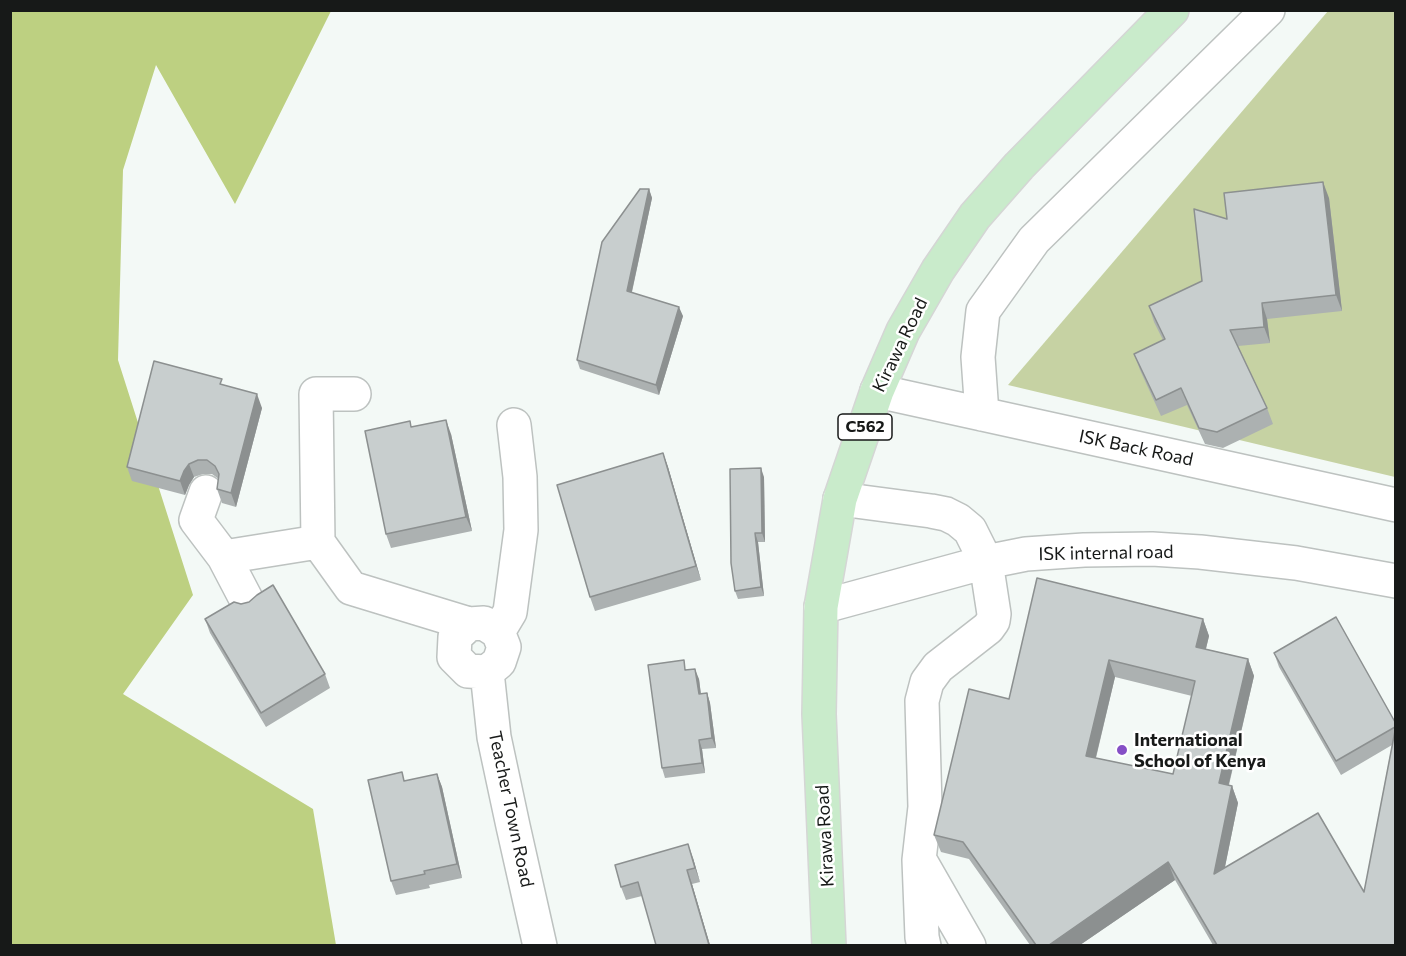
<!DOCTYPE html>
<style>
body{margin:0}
#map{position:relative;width:1406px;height:956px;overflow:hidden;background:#f3f9f6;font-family:Commissioner,sans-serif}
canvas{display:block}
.frame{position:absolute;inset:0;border:12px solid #171918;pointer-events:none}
</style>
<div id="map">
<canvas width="1406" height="956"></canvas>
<div class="frame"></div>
</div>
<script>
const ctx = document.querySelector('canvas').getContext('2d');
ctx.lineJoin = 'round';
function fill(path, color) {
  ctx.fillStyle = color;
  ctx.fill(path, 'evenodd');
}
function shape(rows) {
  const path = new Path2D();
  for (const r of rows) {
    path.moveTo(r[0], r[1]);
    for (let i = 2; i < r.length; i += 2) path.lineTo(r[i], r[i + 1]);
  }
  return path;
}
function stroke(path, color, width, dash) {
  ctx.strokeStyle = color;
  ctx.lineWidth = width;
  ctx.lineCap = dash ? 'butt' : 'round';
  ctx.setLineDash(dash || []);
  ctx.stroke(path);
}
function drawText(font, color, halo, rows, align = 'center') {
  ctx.font = font + ' Commissioner,sans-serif';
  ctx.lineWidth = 5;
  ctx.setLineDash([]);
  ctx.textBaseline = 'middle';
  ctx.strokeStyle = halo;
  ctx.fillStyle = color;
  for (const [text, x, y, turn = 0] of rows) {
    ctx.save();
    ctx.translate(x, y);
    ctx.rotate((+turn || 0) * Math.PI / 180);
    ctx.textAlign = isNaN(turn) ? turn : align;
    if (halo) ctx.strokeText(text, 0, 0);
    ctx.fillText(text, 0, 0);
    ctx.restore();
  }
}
fill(shape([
 [1328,11,1395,11,1395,477,1008,385]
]), '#c6d2a3');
fill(shape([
 [10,11,331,11,235,204,156,65,123,170,118,360,193,595,123,694,313,809,336,945,11,945]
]), '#bdd081');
const minor = shape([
 [877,391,1396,505],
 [354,394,316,394,318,542,351,588,469,624,484,623,498,632,504,647,499,662,487,672,468,671,454,657,455,637,469,624],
 [982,414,978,357,983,311,1034,240,1268,10],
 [206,492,196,520,224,557,318,542],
 [840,499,931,511,946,514,958,520,970,530,986,562,994,614,993,621,988,628,938,667,927,682,922,701,925,807,919,860,922,937,924,946],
 [224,557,246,599],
 [821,607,986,562,1026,554,1084,550,1152,549,1200,552,1296,563,1396,581],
 [498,632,510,612,521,530,520,477,514,425],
 [487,672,494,737,513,826,540,946],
 [922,864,969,946]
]);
const major = shape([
 [829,946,819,714,821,607,840,499,877,391,903,331,938,270,975,216,1019,166,1172,10]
]);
stroke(minor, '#bdc2c0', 36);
stroke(major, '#d5d6d5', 36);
stroke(minor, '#fff', 33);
stroke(major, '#c9ebcb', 33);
fill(shape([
 [649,189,652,198,632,292,683,316,659,395,580,369,577,360],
 [1329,198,1342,311,1267,319,1270,343,1238,346,1267,408,1273,424,1223,448,1205,444,1187,405,1161,416,1140,370,1134,354,1163,340,1154,322,1149,306,1202,281,1227,219],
 [224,385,262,408,236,507,222,503,217,489,219,479,212,474,203,474,194,477,189,485,185,495,132,481,127,467],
 [412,427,451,434,472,531,391,548,386,534],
 [663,453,668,467,701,580,595,611,590,597],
 [764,477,765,542,758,542,764,596,738,599,735,591],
 [205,619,325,674,330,688,266,727,210,633],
 [1203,619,1209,636,1206,649,1248,659,1254,676,1229,785,1232,786,1238,803,1225,867,1364,892,1392,745,1341,775,1279,667,1274,653,1395,722,1395,945,1213,945,1175,880,1080,945,1030,945,969,859,941,852,934,835,1009,699],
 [1115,677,1192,696,1173,774,1096,758],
 [688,670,699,679,701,694,707,693,710,703,716,748,702,749,705,773,665,778,662,768],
 [437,774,442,787,462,878,429,885,430,888,396,895,391,881,405,781],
 [693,858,700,882,692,884,710,945,656,945,642,896,626,900,621,887]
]), '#acb1b1');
fill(shape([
 [1323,182,1329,198,1342,311,1336,295],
 [649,189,652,198,630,300,627,291],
 [1262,303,1267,319,1270,343,1264,327],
 [679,307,683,316,659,395,656,385],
 [257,394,262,408,236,507,231,493],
 [446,420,451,434,472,531,466,517],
 [663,453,668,467,701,580,696,566],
 [189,464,194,477,189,485,185,495,180,481,184,471],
 [761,468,764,477,765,542,762,533],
 [755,533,758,542,764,596,761,587],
 [1203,619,1209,636,1202,664,1196,647],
 [1248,659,1254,676,1225,800,1219,783],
 [1109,660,1115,677,1092,773,1086,756],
 [695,669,699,679,702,704,699,694],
 [707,693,710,703,716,748,712,738],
 [699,740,702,749,705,773,702,763],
 [437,774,442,787,462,878,457,864],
 [1232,786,1238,803,1220,891,1214,874],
 [688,844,693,858,700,882,695,868],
 [1168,862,1175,880,1080,945,1049,945],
 [687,870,692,884,710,945,709,945]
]), '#8c9090');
const building = shape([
 [1323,182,1336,295,1262,303,1264,327,1230,330,1267,408,1217,432,1199,428,1181,388,1156,400,1134,354,1165,339,1149,306,1202,281,1194,209,1227,219,1224,193,1323,182],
 [640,189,649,189,627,291,679,307,656,385,577,360,602,242,640,189],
 [154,361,222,379,220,384,257,394,231,493,217,489,219,474,215,466,207,460,198,460,189,464,184,471,180,481,127,467,154,361],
 [446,420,466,517,386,534,365,431,410,421,411,427,446,420],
 [663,453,696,566,590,597,557,485,663,453],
 [761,468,762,533,755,533,761,587,735,591,731,563,730,469,761,468],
 [1037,578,1203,619,1196,647,1248,659,1219,783,1232,786,1214,874,1318,813,1364,892,1395,731,1395,945,1217,945,1168,862,1049,945,1036,945,963,842,934,835,969,689,1009,699,1037,578],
 [1109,660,1195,681,1173,774,1086,756,1109,660],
 [273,585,325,674,261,713,205,619,234,602,241,604,249,602,257,595,273,585],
 [1336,617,1395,722,1395,727,1336,761,1274,653,1336,617],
 [684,660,685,670,695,669,699,694,707,693,712,738,699,740,702,763,662,768,648,665,684,660],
 [402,772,404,781,437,774,457,864,424,871,425,874,391,881,368,780,402,772],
 [688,844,695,868,687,870,709,945,656,945,638,882,621,887,615,865,688,844]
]);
fill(building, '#c8cece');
stroke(building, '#8c9090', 1.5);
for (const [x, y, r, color] of [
 [1122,750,6,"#854fc6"]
]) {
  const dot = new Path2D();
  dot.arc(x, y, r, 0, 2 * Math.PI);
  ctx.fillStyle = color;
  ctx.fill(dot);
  stroke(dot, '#fff', 2);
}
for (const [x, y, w] of [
 [865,427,54]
]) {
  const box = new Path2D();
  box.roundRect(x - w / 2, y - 13, w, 26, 4.5);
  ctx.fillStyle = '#fff';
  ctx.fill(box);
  stroke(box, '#171918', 1.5);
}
drawText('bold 16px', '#171918', null, [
 ["C562",865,427]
]);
drawText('18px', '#171918', '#fff', [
 ["Kirawa Road",900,345,-64],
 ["ISK Back Road",1136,448,12],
 ["ISK internal road",1106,553,-1],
 ["Teacher Town Road",511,809,78],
 ["Kirawa Road",825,836,-93]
]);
drawText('bold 18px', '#171918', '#fff', [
 ["International",1134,740],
 ["School of Kenya",1134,761]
], 'left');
</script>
